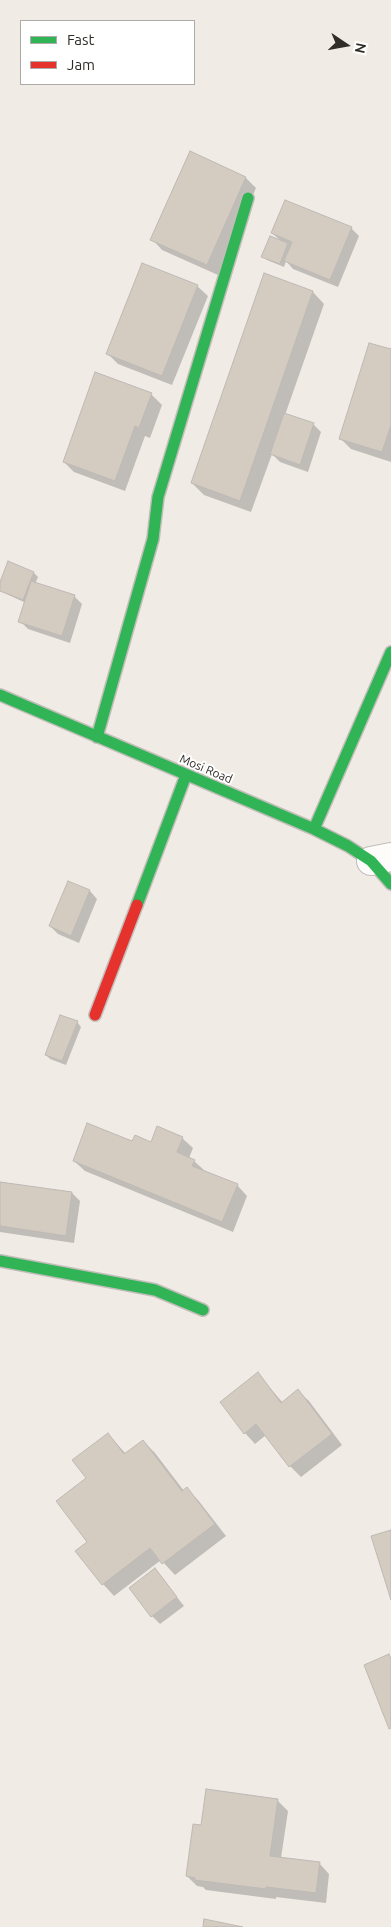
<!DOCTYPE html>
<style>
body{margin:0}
#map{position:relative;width:391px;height:1927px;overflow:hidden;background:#f0ebe5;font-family:Ubuntu,sans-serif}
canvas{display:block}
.legend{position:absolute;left:20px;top:20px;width:175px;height:65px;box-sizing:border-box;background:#fff;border:1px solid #acaba9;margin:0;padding:6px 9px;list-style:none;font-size:15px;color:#302d29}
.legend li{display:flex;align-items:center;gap:10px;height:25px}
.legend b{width:25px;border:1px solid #acaba9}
.north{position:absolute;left:321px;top:20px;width:50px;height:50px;-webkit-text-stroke:4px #fff;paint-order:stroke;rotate:102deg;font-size:14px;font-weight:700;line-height:20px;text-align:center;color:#302d29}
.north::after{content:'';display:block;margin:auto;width:18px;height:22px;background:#302d29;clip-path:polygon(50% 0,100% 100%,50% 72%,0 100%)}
</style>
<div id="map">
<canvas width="391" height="1927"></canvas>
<ul class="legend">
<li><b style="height:6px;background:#30b455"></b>Fast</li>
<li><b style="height:6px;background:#e5322d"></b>Jam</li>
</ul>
<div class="north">N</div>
</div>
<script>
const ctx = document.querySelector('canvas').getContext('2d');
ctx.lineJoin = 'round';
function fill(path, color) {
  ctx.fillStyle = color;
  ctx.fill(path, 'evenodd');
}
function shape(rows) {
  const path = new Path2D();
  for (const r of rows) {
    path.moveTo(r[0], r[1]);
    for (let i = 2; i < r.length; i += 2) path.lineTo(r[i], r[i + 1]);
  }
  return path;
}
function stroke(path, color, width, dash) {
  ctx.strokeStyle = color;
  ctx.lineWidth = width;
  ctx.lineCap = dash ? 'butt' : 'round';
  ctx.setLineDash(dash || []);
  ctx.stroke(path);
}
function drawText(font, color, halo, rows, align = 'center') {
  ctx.font = font + ' Ubuntu,sans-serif';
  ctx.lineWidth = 4;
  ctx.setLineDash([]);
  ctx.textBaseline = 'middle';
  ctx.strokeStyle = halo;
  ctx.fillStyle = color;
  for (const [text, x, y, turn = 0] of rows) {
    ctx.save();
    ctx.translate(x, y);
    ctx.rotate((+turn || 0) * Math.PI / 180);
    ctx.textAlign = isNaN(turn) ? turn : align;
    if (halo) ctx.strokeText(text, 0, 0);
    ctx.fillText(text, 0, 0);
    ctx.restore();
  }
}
fill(shape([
 [246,178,256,188,218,275,162,250,152,239],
 [351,228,359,236,338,287,293,269,286,261,284,267,267,260,263,256,281,241,272,233],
 [197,286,208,296,172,385,118,364,107,353],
 [313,292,324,304,285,415,313,424,321,432,308,472,280,462,272,454,251,512,204,495,192,483],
 [391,351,391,462,351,449,340,438],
 [151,394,162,405,150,438,145,436,125,491,74,472,64,462],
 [34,573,38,577,35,584,74,596,82,604,70,643,28,629,20,621,26,603,0,591,0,585],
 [69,882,90,891,97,899,79,943,58,934,50,926],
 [77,1022,81,1027,66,1065,50,1059,46,1055],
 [182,1138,193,1148,189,1158,194,1161,205,1171,237,1185,247,1196,233,1232,85,1171,74,1161,133,1143,152,1143],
 [0,1183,72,1193,80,1201,74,1243,0,1232],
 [258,1374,283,1403,298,1391,309,1401,342,1445,301,1477,290,1466,266,1435,255,1444,245,1433,222,1403],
 [108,1434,126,1454,143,1441,155,1453,184,1491,186,1489,198,1500,226,1536,175,1575,161,1560,114,1596,103,1584,89,1542,87,1478],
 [162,1578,184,1606,160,1624,152,1616],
 [277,1800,288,1811,281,1858,319,1863,329,1874,326,1903,276,1897,276,1899,206,1890,203,1887,197,1886,187,1876,203,1826]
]), '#0003');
const building = shape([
 [190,151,246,177,207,265,150,240,190,151],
 [285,200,352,227,330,280,284,261,292,242,271,233,285,200],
 [270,236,288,243,280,264,261,257,270,236],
 [142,263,198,285,162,376,106,354,142,263],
 [264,273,313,291,240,501,191,483,264,273],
 [369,343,391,349,391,425,382,452,339,439,369,343],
 [95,372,152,393,139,428,135,426,115,481,63,462,95,372],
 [284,413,314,423,300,465,270,454,284,413],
 [8,561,34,572,23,600,0,591,0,582,8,561],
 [31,581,75,595,62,636,18,622,31,581],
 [68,881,90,890,71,936,49,926,68,881],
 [60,1015,78,1021,62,1061,45,1055,60,1015],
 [87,1123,132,1141,135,1135,151,1142,157,1126,183,1137,177,1152,195,1160,192,1166,238,1184,222,1222,73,1161,87,1123],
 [0,1182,72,1192,66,1236,0,1226,0,1182],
 [258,1372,281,1403,298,1389,332,1434,289,1467,256,1424,244,1434,220,1402,258,1372],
 [108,1433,124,1454,143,1440,182,1491,187,1487,215,1524,162,1564,150,1548,102,1585,75,1551,87,1542,56,1501,86,1478,72,1460,108,1433],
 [391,1530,391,1600,371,1536,391,1530],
 [155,1568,177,1597,151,1617,129,1588,155,1568],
 [389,1654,391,1659,391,1728,389,1729,364,1665,389,1654],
 [206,1789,278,1799,270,1856,320,1862,316,1893,266,1887,266,1889,194,1880,195,1878,186,1876,193,1824,201,1825,206,1789],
 [204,1919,243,1927,203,1927,204,1919]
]);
fill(building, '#d4cbc1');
stroke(building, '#bdb9b5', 1);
const street = shape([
 [371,861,391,857]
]);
const fast = shape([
 [0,695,314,829,348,846,371,861,391,884],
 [97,737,153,539,158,497,248,198],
 [314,829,391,652],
 [137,905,186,775],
 [0,1261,155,1290,203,1310]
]);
const jam = shape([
 [95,1015,137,905]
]);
stroke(street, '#c1bdb9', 30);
stroke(fast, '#c1bdb9', 14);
stroke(jam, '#c1bdb9', 14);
stroke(street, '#fdfcfb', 28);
stroke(fast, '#30b455', 11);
stroke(jam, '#e5322d', 11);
drawText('12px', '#302d29', '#fff', [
 ["Mosi Road",206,769,23]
]);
</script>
